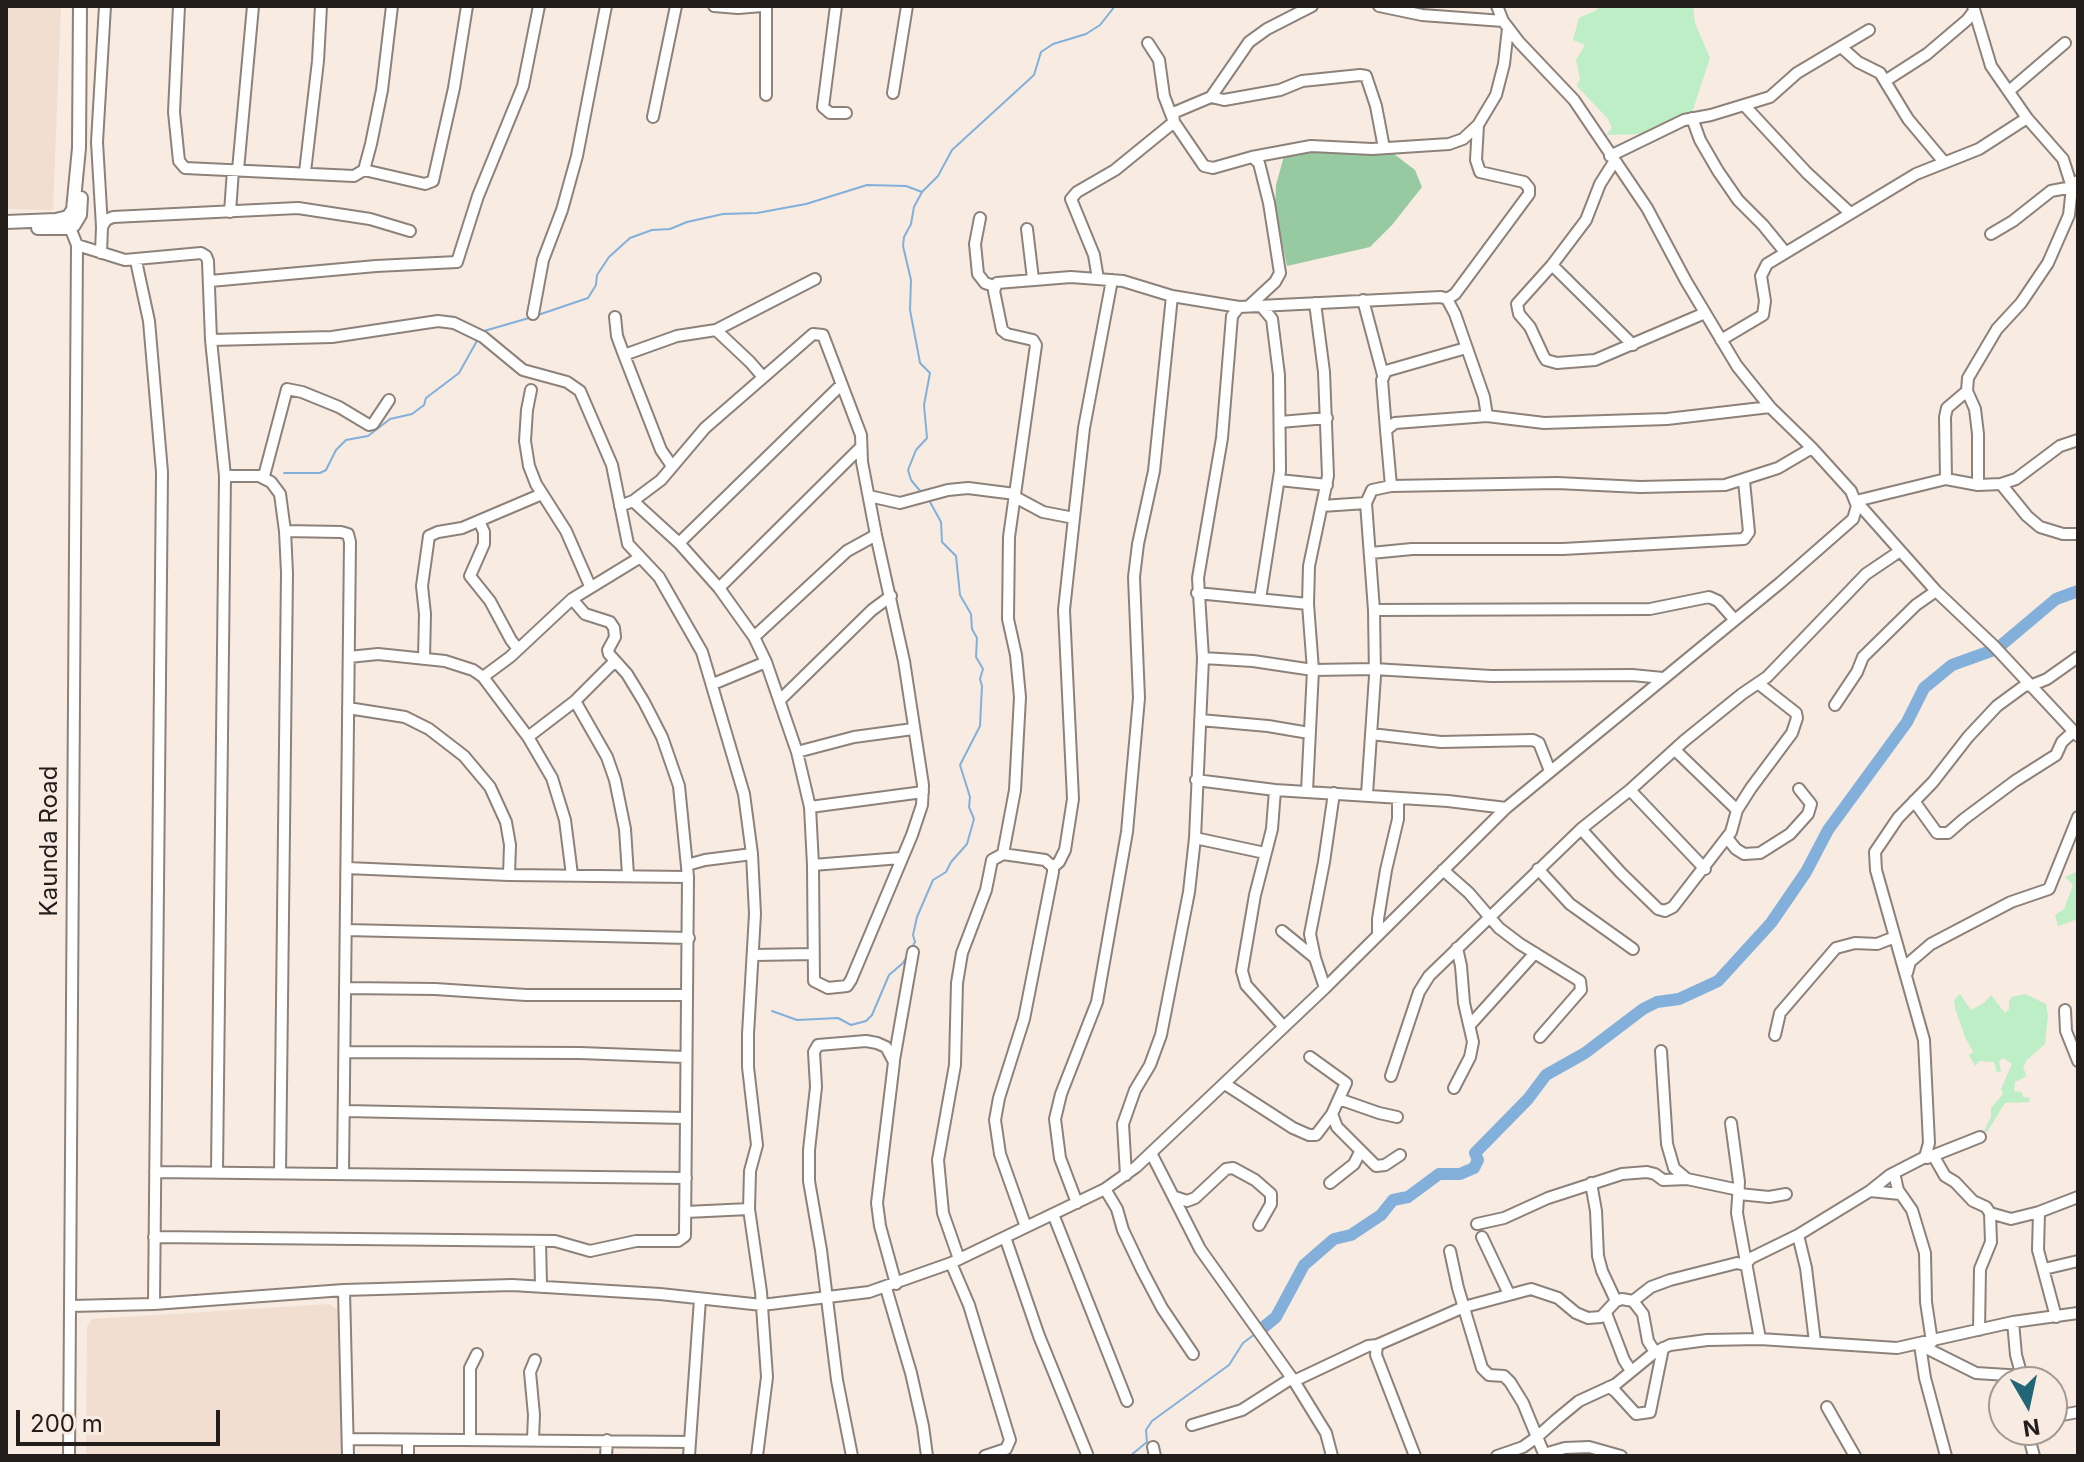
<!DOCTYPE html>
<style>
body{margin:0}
#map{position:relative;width:2084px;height:1462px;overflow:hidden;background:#f7ebe2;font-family:Inter,sans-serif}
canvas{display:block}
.frame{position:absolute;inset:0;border:8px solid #221d1b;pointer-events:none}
.north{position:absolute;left:1988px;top:1366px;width:80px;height:80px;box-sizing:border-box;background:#f7ebe2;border:2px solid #a29992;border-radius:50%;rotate:171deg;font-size:22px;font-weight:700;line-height:32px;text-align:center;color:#221d1b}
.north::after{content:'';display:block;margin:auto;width:28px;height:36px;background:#206676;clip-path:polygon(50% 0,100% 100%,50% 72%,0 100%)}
.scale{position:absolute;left:16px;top:1410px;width:204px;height:36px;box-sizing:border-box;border:4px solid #221d1b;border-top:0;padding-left:10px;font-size:24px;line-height:28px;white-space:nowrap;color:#221d1b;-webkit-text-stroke:6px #f7ebe2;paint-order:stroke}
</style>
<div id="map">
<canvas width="2084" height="1462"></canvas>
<div class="frame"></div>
<div class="north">N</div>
<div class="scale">200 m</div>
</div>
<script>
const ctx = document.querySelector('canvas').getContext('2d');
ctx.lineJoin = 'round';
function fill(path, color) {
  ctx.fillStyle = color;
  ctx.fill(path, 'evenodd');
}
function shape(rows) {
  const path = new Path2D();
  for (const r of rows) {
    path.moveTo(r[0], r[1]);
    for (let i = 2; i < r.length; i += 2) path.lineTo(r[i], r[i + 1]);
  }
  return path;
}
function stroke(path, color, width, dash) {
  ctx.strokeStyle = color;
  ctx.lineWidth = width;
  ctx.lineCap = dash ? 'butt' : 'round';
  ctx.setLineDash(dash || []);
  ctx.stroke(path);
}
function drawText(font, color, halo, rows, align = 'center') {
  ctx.font = font + ' Inter,sans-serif';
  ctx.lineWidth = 8;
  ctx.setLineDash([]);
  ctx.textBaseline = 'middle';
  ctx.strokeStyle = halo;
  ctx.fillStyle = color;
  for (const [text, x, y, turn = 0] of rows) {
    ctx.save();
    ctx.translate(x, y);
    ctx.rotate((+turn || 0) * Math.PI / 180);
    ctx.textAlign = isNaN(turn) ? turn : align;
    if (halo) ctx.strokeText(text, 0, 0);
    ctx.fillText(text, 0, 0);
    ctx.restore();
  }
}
fill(shape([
 [6,6,61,6,53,210,6,209],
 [329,1304,341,1312,341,1456,86,1456,87,1327,92,1319]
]), '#f2ded1');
fill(shape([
 [1597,6,1693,6,1695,23,1710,58,1692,113,1646,134,1606,135,1612,128,1608,119,1577,86,1580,79,1576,60,1585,45,1573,40,1579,18,1597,10],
 [2078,871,2078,919,2058,926,2055,915,2064,909,2073,885,2065,877],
 [1960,994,1971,1010,1984,1003,1991,995,2005,1013,2009,1009,2009,1002,2012,997,2025,994,2046,1004,2048,1015,2045,1044,2027,1060,2023,1067,2026,1074,2025,1077,2015,1082,2014,1091,2022,1092,2023,1097,2030,1098,2029,1102,2005,1103,1987,1132,1984,1131,1991,1117,1991,1108,2003,1094,2001,1089,2012,1064,2003,1058,1999,1062,2001,1071,1997,1073,1994,1062,1979,1061,1975,1066,1969,1055,1973,1052,1965,1037,1955,1008,1954,1000]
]), '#bdeec6');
fill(shape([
 [1376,150,1394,154,1415,170,1422,187,1392,225,1370,247,1287,266,1275,211,1276,185,1284,156,1303,151]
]), '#98caa1');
stroke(shape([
 [538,315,588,298,596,285,597,275,609,257,630,238,652,230,670,229,687,222,723,214,757,213,806,204,867,185,906,186,922,192],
 [484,331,529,318],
 [284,473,320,473,326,470,336,450,346,440,368,436,390,419,412,414,424,405,426,398,459,373,478,339],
 [921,492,911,480,908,470,916,450,927,438,924,405,930,373,920,363,918,352,910,310,911,280,903,246,904,237,911,224,914,207,922,192,938,176,952,150,1034,75,1041,52,1053,44,1086,34,1100,25,1115,6],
 [772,1011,797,1020,838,1018,851,1025,866,1021,872,1015,889,975,903,963,915,942,913,935,917,917,933,880,946,872,951,862,967,844,974,819,969,807,970,797,960,765,980,726,982,686,980,679,983,669,976,657,977,638,972,629,971,614,960,595,956,556,942,542,941,522,930,502],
 [1130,1456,1147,1442,1146,1430,1152,1421,1229,1365,1243,1343,1255,1334]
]), '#82b0db', 2);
stroke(shape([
 [1999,647,2056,599,2078,591],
 [1259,1331,1276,1317,1304,1265,1334,1239,1351,1235,1381,1215,1393,1200,1408,1197,1439,1174,1460,1174,1474,1168,1478,1160,1475,1153,1528,1099,1546,1075,1585,1053,1643,1009,1657,1002,1679,999,1718,981,1771,923,1806,872,1828,830,1907,722,1924,688,1952,665,1991,651]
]), '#82b0db', 12);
const minor = shape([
 [179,6,174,112,179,161,185,168,354,176,364,170,371,144,382,90,392,6],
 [714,6,738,8,762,6],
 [766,6,766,95],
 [836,6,823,107,830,113,846,113],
 [1379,6,1422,15,1503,21],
 [1973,6,1991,66,2027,118,2063,159,2072,187,2069,215,2048,263,2021,303,1997,329,1968,378,1967,391,1975,409,1978,434,1978,485],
 [1841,47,1858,62,1880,73,1908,119,1944,162],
 [1885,81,1927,54,1967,20,1974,11],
 [2009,91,2065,43],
 [893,93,907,6],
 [1211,97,1224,100,1280,90,1302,81,1360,75,1366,76,1376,106,1384,148],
 [1744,105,1807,173,1849,212],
 [653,117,676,6],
 [1692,118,1700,140,1718,171,1738,200,1763,225,1785,252],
 [1610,156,1684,120,1711,115,1770,97,1797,73,1869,30],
 [1252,157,1311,146,1372,149,1449,144,1463,139,1478,125],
 [1614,162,1600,184,1586,220,1552,265,1517,304,1519,314,1530,327,1543,355,1546,360,1557,363,1595,360,1705,313],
 [238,170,253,6],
 [364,170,425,184,433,181,454,88,467,6],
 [305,172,318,61,321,6],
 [230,212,233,170],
 [980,218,975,244,978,274,985,283,994,286],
 [67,220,77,245,69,1456],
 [102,227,97,142,105,6],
 [1027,229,1033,279],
 [1991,234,2013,221,2051,191,2072,187,2078,181],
 [77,245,125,260,201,253,206,256,208,261,211,340,225,476,217,1172],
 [101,253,102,227,106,220,113,217,298,208,370,219,410,231],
 [136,261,149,321,162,472,154,1304],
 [1552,265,1633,345],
 [1098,279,1094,255,1071,199,1077,192,1115,170,1174,122,1164,96,1159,60,1148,43],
 [210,281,376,266,457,262,478,196,523,86,539,6],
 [1447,299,1455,294,1529,194,1529,188,1524,182,1480,172,1476,160,1478,125,1496,95,1504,64,1508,28],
 [1363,300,1383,375],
 [1249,306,1275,282,1280,273,1269,203,1259,163,1252,157,1213,168,1204,166,1174,122,1173,113,1211,97,1249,42,1267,29,1312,6],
 [533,314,543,260,562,210,577,156,606,6],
 [615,317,617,336,624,355],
 [716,330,750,362,763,377],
 [211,340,332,337,438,321,454,323,483,337,523,370,567,382,580,391,612,465,628,544,659,577,702,652,744,794,752,854,755,914,748,1034,748,1067,757,1145,750,1171,749,1209,761,1292,767,1377,757,1456],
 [1721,340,1763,315,1765,301,1761,276,1767,264,1916,174,1979,149,2027,118],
 [531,390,527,410,525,441,529,466,536,484,566,531,590,586],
 [1280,422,1327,418],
 [1386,430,1382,380,1386,371,1466,348],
 [2078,440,2060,446,2016,479,2001,484,1978,485,1946,479,1856,501,1936,591,1994,646,2078,736],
 [672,466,661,450,624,355,677,336,716,330,815,279],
 [225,476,264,476,287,389,302,392,339,407,369,425,373,424,389,400],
 [261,477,271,482,280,494,285,531,287,573,280,1173],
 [1946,479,1945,417,1947,408,1967,391],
 [1279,480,1327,485],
 [2001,484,2027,516,2040,527,2063,534,2078,534],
 [1391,486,1386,430,1395,423,1487,416,1544,423,1667,419,1770,407],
 [869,496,900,503,948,490,968,488,1015,494],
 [1015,497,1043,512,1074,518],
 [620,506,633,501,661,480,705,428,789,355,813,334,823,335,861,435,862,462,876,535,904,661,923,785,922,805,912,835,851,980,847,986,828,988,814,981,813,865,810,807,797,752,766,662,754,637,719,588,679,543,633,501],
 [1322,506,1366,503],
 [479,521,484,532,484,544,470,576,490,601,511,640,518,649],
 [285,531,341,532,348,534,350,542,343,1173],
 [679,543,841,385],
 [1371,553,1412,549,1563,549,1744,539,1749,532,1744,481],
 [719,588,860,448],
 [1197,593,1308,604],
 [1260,599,1280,471,1279,375,1272,319,1261,306],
 [1374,610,1650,609,1709,597,1718,601,1734,619],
 [754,637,847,551,876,535],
 [349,657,378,654,445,661,473,670,483,677,528,737,552,778,565,820,572,875],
 [1203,658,1253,661,1313,670,1374,669,1491,676,1632,675,1663,678],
 [424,659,425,614,422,586,429,536,438,532,462,528,542,494],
 [483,677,510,657,572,599,639,558],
 [713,684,766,662],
 [2030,686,2047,679,2078,657],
 [781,699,872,610,891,596],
 [575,701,607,757,615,780,625,829,628,875],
 [1835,705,1857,672,1863,657,1916,605,1936,591],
 [348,708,405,717,429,729,464,756,490,787,506,822,510,845,509,875],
 [1200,720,1268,726,1309,733],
 [1371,734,1441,742,1533,740,1539,743,1550,771],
 [528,737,575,701,614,662],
 [1675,750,1737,810],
 [797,752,854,737,913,729],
 [1196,780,1275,790,1448,801,1506,808],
 [1275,790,1272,829,1255,895,1242,971,1246,985,1284,1027],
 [1630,790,1705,869],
 [1307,791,1313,670,1308,604,1309,566,1328,476,1324,372,1315,303],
 [1367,794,1375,676,1374,610,1366,503,1372,490,1391,486,1557,483,1640,487,1725,485,1778,468,1812,448],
 [1914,801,1937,833,1948,833,1964,819,2015,781,2056,755,2062,742,2074,731],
 [810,807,923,792],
 [1581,829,1621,873,1658,909,1665,911,1673,907,1731,832,1737,810,1751,788,1792,733,1797,718,1796,713,1759,684],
 [1195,838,1265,853],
 [1727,838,1736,849,1744,854,1760,853,1790,834,1808,814,1811,804,1799,789],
 [1003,854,1015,790,1020,697,1016,655,1008,619,1009,537,1036,345,1033,340,1007,334,1002,330,994,291,997,283,1071,277,1123,281,1172,296,1239,307,1441,297,1447,299,1455,314,1484,397,1487,416],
 [687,865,705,860,752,854],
 [813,865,901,858],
 [1053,867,1059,862,1065,850,1073,799,1064,610,1074,518,1084,428,1112,280],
 [347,868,509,875,688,877],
 [1538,869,1570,904,1633,949],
 [1443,870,1469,893,1499,928,1520,944,1580,981,1581,990,1540,1037],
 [346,930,689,938],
 [1282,931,1315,958],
 [1378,935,1378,919,1386,870,1398,819,1398,799],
 [754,955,813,954],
 [1907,973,1910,962,1931,944,2011,902,2049,889,2078,817],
 [346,988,435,989,526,995,686,995],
 [1325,988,1315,958,1310,934,1324,862,1334,793],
 [2065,1010,2066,1031,2078,1061],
 [1470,1025,1535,953],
 [1775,1035,1780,1013,1836,948,1855,943,1877,944,1895,937],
 [1661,1051,1667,1144,1674,1168,1687,1179,1739,1190],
 [346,1052,580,1053,685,1057],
 [894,1060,913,952],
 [1391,1076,1419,992,1429,976,1581,829,1630,790,1684,741,1742,694,1767,677,1866,574,1900,551],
 [1225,1084,1293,1128,1309,1135,1316,1135,1332,1114,1346,1083,1310,1057],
 [1454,1088,1470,1057,1473,1042,1464,1003,1461,966,1457,948],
 [1339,1099,1379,1113,1397,1117],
 [345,1111,685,1118],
 [1332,1114,1337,1127,1376,1166,1385,1165,1400,1155],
 [1731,1123,1739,1182,1737,1213,1760,1339],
 [1151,1153,1200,1249,1294,1381,1326,1433,1332,1456],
 [1933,1155,1945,1176,1955,1182,1973,1201,1986,1207,1990,1213,1991,1242,1980,1269,1979,1330],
 [1927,1158,1980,1137],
 [155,1172,686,1178],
 [1894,1173,1898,1190,1912,1210,1925,1253,1926,1302,1932,1342],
 [1126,1175,1123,1124,1135,1090,1150,1065,1161,1035,1189,892,1195,838,1203,658,1198,578,1222,438,1232,316,1239,307],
 [1330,1183,1354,1164,1360,1152],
 [1591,1183,1596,1211,1598,1256,1602,1271,1616,1301],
 [1105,1189,1117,1209,1123,1230,1142,1270,1162,1308,1193,1354],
 [1870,1191,1900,1194],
 [1739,1194,1769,1197,1786,1194],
 [1175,1197,1187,1201,1195,1198,1226,1169,1233,1168,1255,1180,1271,1194,1271,1204,1259,1225],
 [1077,1203,1060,1158,1055,1119,1061,1094,1097,1002,1127,832,1139,698,1134,577,1138,544,1154,471,1172,296],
 [686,1212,749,1209],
 [2039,1212,2038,1250,2056,1317],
 [1990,1213,2011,1219,2039,1212,2078,1197],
 [1053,1214,1127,1401],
 [1477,1224,1504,1218,1548,1198,1622,1174,1647,1172,1655,1174,1663,1180,1687,1179],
 [1798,1235,1806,1268,1815,1342],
 [154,1237,555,1241,590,1251,636,1241,678,1241,685,1236,688,877,679,786,662,737,644,702,627,674,609,654,608,650,615,637,614,628,610,622,585,614,572,599],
 [1005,1237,1039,1336,1087,1454],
 [1482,1237,1509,1294],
 [540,1241,541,1285],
 [1450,1251,1458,1288,1482,1368,1489,1375,1504,1376,1510,1382,1523,1403,1537,1437,1523,1447,1497,1456],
 [959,1259,943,1213,938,1160,955,1065,957,983,962,953,986,890,992,860,1003,854,1045,860,1053,867,1053,872,1024,1019,999,1098,995,1120,1000,1154,1026,1227],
 [951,1263,969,1305,1010,1440,1006,1449,985,1456],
 [2044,1269,2078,1261],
 [886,1288,911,1373,923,1426,927,1456],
 [344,1290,348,1456],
 [1633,1301,1651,1287,1670,1280,1737,1263,1745,1265,1751,1258,1798,1235,1870,1191,1890,1175,1925,1157,1929,1143,1924,1040,1876,870,1875,852,1898,818,1933,782,1968,737,1997,706,2027,684],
 [70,1306,154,1304,344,1290,512,1285,660,1294,762,1305,869,1292,951,1263,1105,1189,1136,1167,1325,988,1506,808,1780,583,1853,519,1857,506,1851,491,1812,448,1770,407,1737,366,1686,281,1647,208,1574,100,1519,42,1503,21,1497,6],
 [1606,1313,1624,1360,1631,1371],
 [2013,1322,2016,1355,2023,1380],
 [1377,1345,1376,1355,1415,1456],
 [1920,1345,1925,1378,1946,1456],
 [1920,1345,1976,1373,2023,1376],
 [1294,1381,1368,1346,1377,1345,1464,1307,1531,1289,1558,1298,1576,1313,1588,1318,1601,1317,1616,1301,1622,1299,1633,1301,1643,1314,1648,1341,1655,1352],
 [1609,1387,1615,1391,1636,1414,1650,1412,1663,1348],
 [1827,1407,1855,1456],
 [2052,1417,2078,1412],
 [1192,1425,1242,1410,1292,1378],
 [2027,1430,2034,1456],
 [348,1439,690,1442],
 [533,1439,534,1415,530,1372,535,1360],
 [408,1440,408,1456],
 [470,1440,470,1368,477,1354],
 [1153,1447,1155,1456],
 [1544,1454,1565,1448,1589,1447,1621,1456],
 [606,1456,607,1440],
 [689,1456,700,1299],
 [852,1456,837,1380,821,1250,809,1181,809,1150,816,1087,814,1052,818,1045,866,1041,877,1043,886,1047,894,1062,877,1203,880,1226,896,1284],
 [1545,1456,1537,1437,1556,1420,1579,1401,1616,1384,1655,1352,1670,1345,1707,1340,1760,1339,1897,1348,2013,1322,2078,1313]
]);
const major = shape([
 [6,222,56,220,68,217,73,210,79,148,80,6],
 [38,228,67,228,74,225,80,215,81,198]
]);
stroke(minor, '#8d827a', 14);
stroke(major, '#8d827a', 16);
stroke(minor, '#fff', 10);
stroke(major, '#fff', 12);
drawText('24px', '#221d1b', '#f7ebe2', [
 ["Kaunda Road",50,841,-90]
]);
</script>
